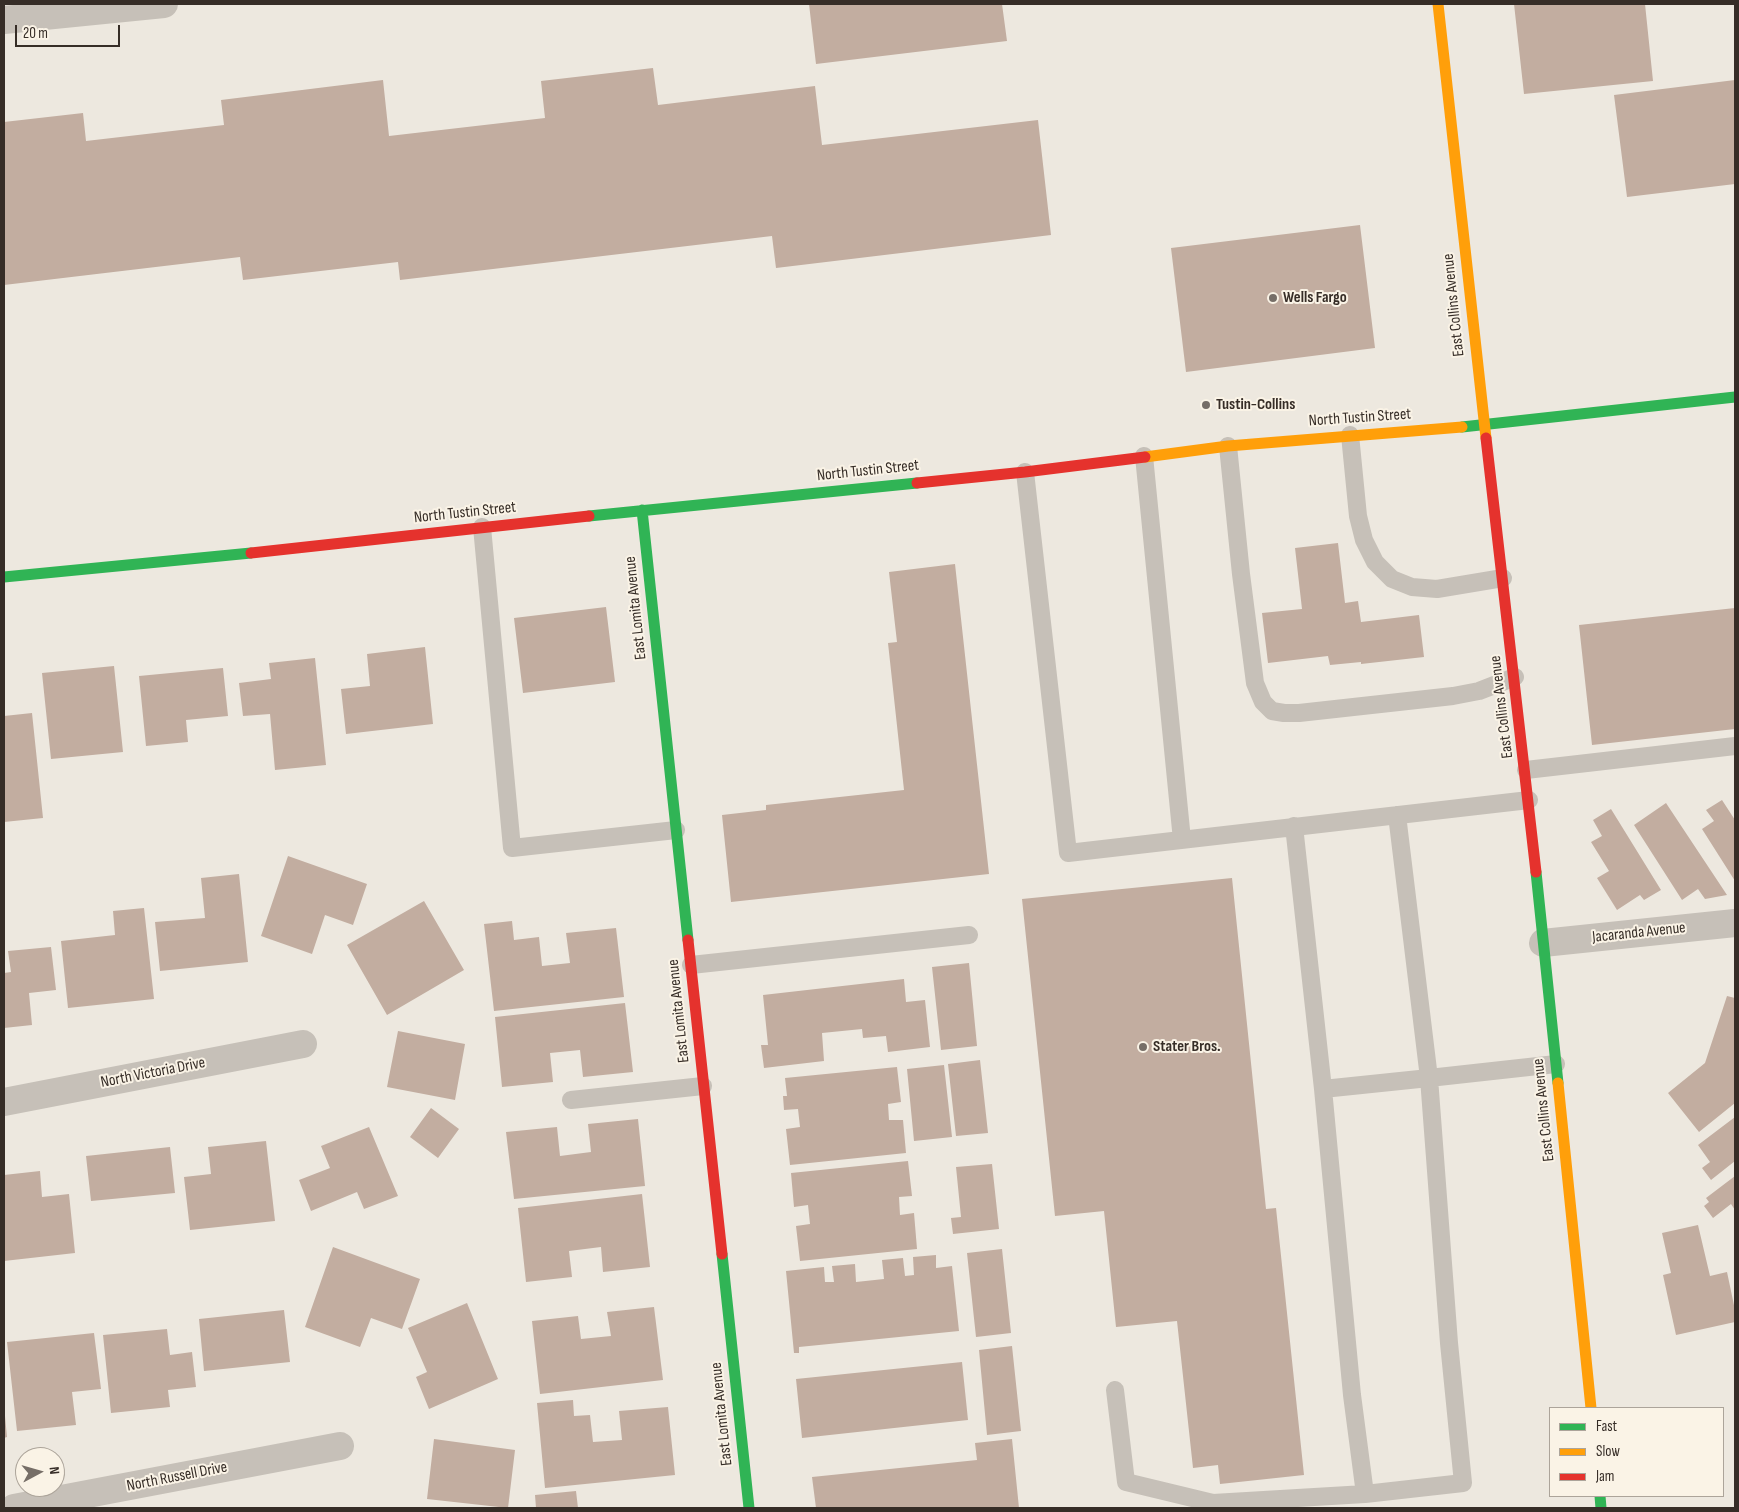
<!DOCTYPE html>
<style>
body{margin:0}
#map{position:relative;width:1739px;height:1512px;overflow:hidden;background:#ede8df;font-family:"Sofia Sans Condensed",sans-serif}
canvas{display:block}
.frame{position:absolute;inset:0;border:5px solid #362d27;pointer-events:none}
.legend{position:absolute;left:1549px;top:1407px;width:175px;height:90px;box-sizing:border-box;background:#faf3e6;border:1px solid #aca49a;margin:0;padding:6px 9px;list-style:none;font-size:15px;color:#362d27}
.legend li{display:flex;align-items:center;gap:10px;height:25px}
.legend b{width:25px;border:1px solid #aca49a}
.north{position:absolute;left:15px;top:1447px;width:50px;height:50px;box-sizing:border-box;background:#faf3e6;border:1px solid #aca49a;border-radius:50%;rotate:84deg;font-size:14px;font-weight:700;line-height:20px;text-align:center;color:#362d27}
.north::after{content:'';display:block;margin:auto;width:18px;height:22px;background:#766e67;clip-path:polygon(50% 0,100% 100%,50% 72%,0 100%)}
.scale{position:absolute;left:15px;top:25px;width:105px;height:22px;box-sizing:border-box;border:2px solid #362d27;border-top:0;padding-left:6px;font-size:15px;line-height:18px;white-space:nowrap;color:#362d27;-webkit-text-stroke:4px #faf3e6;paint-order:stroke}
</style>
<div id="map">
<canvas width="1739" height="1512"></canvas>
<div class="frame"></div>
<ul class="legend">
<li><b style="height:6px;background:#30b455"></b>Fast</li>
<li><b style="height:6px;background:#ff9f0a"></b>Slow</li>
<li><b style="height:6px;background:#e5322d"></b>Jam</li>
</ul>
<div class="north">N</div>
<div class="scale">20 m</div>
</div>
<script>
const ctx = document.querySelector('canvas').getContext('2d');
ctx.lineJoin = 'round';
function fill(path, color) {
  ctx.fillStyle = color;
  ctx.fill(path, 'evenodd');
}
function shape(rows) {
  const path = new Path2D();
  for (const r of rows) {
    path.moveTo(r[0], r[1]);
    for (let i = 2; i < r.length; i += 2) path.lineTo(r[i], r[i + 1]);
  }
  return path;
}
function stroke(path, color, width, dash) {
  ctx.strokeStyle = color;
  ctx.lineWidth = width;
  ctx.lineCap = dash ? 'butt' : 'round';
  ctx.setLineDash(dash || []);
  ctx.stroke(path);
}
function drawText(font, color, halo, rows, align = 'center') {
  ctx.font = font + ' "Sofia Sans Condensed",sans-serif';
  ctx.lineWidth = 4;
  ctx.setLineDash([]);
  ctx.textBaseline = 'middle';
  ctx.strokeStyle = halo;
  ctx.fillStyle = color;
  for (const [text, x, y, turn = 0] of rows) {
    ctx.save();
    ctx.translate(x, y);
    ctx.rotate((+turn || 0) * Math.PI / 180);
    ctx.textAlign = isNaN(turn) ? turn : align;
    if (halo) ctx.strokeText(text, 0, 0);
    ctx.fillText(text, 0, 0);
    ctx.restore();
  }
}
fill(shape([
 [809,4,1002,4,1007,41,816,64],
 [1514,4,1645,4,1653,81,1524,94],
 [653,68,658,105,815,86,822,145,1038,120,1051,235,776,268,772,236,400,280,398,262,243,280,240,257,4,285,4,122,83,113,86,141,224,125,221,100,383,80,389,136,545,118,541,81],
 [1735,80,1735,184,1627,197,1614,95],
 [1360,225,1375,348,1186,372,1171,248],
 [1338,543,1345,603,1358,601,1361,622,1419,615,1424,657,1361,664,1361,662,1330,665,1328,656,1268,663,1262,613,1302,609,1295,548],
 [955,564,989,874,731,902,722,815,766,810,766,805,904,790,888,643,897,642,889,572],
 [606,607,615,682,523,693,514,618],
 [1735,608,1735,729,1592,745,1579,625],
 [425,647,433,724,346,734,341,689,370,686,367,654],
 [315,658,326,765,275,770,270,714,243,716,239,683,271,679,269,663],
 [114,666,123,752,51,759,42,673],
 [223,668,228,716,186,720,188,742,146,746,139,676],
 [32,713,43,818,4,822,4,716],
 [1722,800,1735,820,1735,881,1702,829,1714,821,1706,810],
 [1666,803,1727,895,1705,899,1698,889,1682,900,1634,825],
 [1611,809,1661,890,1644,900,1640,895,1617,910,1597,878,1609,871,1591,842,1602,836,1593,820],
 [288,856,367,884,353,925,325,915,312,954,261,936],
 [239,874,248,962,160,971,155,922,205,918,201,878],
 [1232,878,1266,1209,1276,1208,1304,1475,1220,1484,1218,1465,1193,1468,1177,1321,1116,1327,1104,1211,1055,1216,1022,899],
 [424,901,464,970,387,1015,347,945],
 [144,908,154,999,68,1008,61,941,115,935,113,911],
 [512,921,514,940,539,937,542,966,570,963,566,933,616,928,624,997,494,1011,484,924],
 [51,947,56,990,29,993,32,1025,4,1028,4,973,11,972,8,951],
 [969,963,977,1046,941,1050,932,967],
 [904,979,906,1002,925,1000,930,1047,888,1052,886,1036,863,1038,862,1029,822,1033,824,1061,764,1068,761,1045,768,1045,763,995],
 [1727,996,1735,998,1735,1103,1699,1132,1668,1093,1705,1063],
 [625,1003,633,1072,583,1077,580,1050,550,1053,553,1082,502,1087,495,1017],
 [398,1031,465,1044,455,1100,387,1087],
 [980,1060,988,1133,956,1136,948,1064],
 [944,1065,952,1137,914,1141,907,1069],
 [897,1067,901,1102,888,1104,889,1120,903,1120,906,1153,790,1165,786,1129,800,1127,798,1109,784,1110,783,1096,787,1096,785,1078],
 [431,1108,459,1129,438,1158,410,1137],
 [1735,1117,1735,1161,1711,1180,1702,1168,1710,1162,1698,1145],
 [638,1119,645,1186,514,1199,506,1132,557,1127,560,1156,591,1152,588,1124],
 [369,1127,398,1196,364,1209,357,1192,311,1211,299,1180,330,1168,321,1146],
 [266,1141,275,1221,190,1230,184,1177,211,1174,208,1147],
 [170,1147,175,1193,91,1201,86,1156],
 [908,1161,912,1196,899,1197,900,1215,914,1213,917,1249,800,1261,796,1226,810,1224,808,1205,794,1207,791,1173],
 [992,1164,999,1229,953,1234,951,1218,961,1217,956,1167],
 [40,1171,42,1197,69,1194,75,1253,4,1261,4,1175],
 [1735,1176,1735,1210,1731,1204,1713,1218,1704,1206,1709,1202,1706,1198],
 [642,1194,650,1267,603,1272,601,1247,569,1251,572,1277,526,1282,518,1208],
 [1698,1225,1710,1276,1727,1272,1735,1310,1735,1322,1676,1335,1663,1275,1671,1273,1662,1233],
 [333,1247,420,1279,402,1329,371,1318,360,1347,305,1327],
 [1002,1249,1011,1333,976,1337,967,1253],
 [936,1255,936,1268,952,1266,959,1331,799,1347,799,1353,794,1353,786,1271,824,1267,825,1282,834,1282,832,1266,855,1264,856,1282,884,1279,882,1260,903,1258,905,1276,914,1275,913,1257],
 [467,1303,498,1379,429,1409,416,1377,427,1372,408,1328],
 [654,1307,663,1380,540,1394,532,1321,578,1316,581,1339,611,1336,607,1312],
 [284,1310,290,1362,204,1371,199,1319],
 [167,1329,170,1355,192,1352,196,1387,168,1390,170,1407,111,1413,103,1335],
 [94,1333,101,1389,72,1392,76,1425,17,1431,7,1342],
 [1012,1346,1021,1431,987,1435,979,1350],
 [962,1362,968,1420,802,1438,796,1379],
 [573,1400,574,1416,590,1415,593,1442,622,1440,619,1411,668,1407,675,1475,545,1488,537,1403],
 [4,1416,5,1416,7,1437,4,1438],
 [434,1439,515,1450,508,1508,427,1499],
 [1012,1439,1019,1508,816,1508,812,1477,977,1460,975,1443],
 [576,1491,578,1508,536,1508,535,1495]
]), '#c2ada0');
stroke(shape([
 [1350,435,1358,516,1364,540,1375,562,1392,579,1412,587,1437,589,1503,578],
 [1228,446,1241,574,1255,683,1263,702,1272,711,1284,713,1299,713,1453,696,1479,691,1515,677],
 [1144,456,1182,840],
 [1025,472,1068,853,1529,800],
 [482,527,512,848,676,830],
 [1526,770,1735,746],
 [1294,826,1323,1089,1352,1395,1365,1494],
 [691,965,969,935],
 [1323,1089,1429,1078,1397,815],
 [571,1100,703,1086],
 [1115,1390,1126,1482,1213,1503,1365,1494,1463,1483,1449,1343,1429,1078,1556,1064]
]), '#c6c0b8', 18);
stroke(shape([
 [4,20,164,4],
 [1543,943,1735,923],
 [4,1102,303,1044],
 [14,1508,340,1446]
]), '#c6c0b8', 28);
stroke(shape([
 [1462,427,1735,397],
 [642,510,688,940],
 [589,516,917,483],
 [4,577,251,553],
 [1536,872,1558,1083],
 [722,1254,749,1508],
 [1600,1496,1601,1508]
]), '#30b455', 11);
stroke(shape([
 [1438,4,1486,438],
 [1145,457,1228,446,1462,427],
 [1558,1083,1591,1408]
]), '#ff9f0a', 11);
stroke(shape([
 [1486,438,1536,872],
 [917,483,1025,472,1145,457],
 [251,553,589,516],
 [688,940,722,1254]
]), '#e5322d', 11);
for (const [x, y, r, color] of [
 [1273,298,5,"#766e67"],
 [1206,405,5,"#766e67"],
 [1143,1047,5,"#766e67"]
]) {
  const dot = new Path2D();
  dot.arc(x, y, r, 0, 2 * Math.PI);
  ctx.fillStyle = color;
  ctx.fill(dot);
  stroke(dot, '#faf3e6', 2);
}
drawText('bold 16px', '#362d27', '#faf3e6', [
 ["Wells Fargo",1283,298],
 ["Tustin-Collins",1216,405],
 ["Stater Bros.",1153,1047]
], 'left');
drawText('16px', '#362d27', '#faf3e6', [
 ["East Collins Avenue",1454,305,-96],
 ["North Tustin Street",1360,418,-4],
 ["North Tustin Street",868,471,-6],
 ["North Tustin Street",465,513,-6],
 ["East Lomita Avenue",636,608,-96],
 ["East Collins Avenue",1502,707,-97],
 ["Jacaranda Avenue",1639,933,-6],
 ["East Lomita Avenue",679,1011,-96],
 ["North Victoria Drive",153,1073,-11],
 ["East Collins Avenue",1544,1110,-96],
 ["East Lomita Avenue",722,1414,-96],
 ["North Russell Drive",177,1477,-11]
]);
</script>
